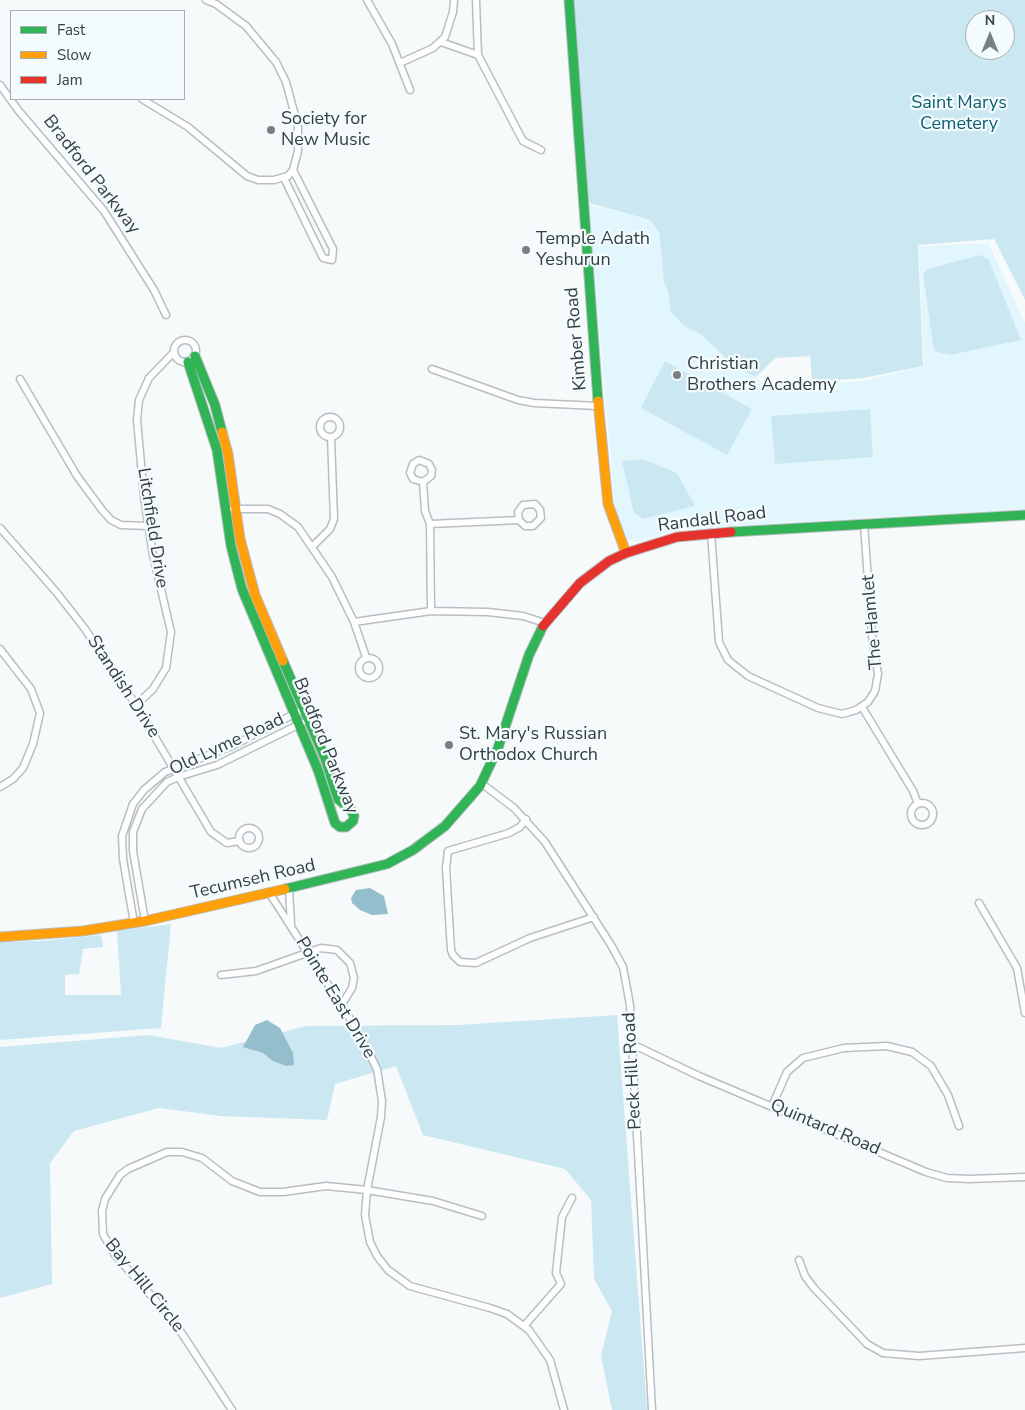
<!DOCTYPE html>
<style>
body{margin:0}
#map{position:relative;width:1025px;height:1410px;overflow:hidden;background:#f6fafb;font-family:"Nunito Sans",sans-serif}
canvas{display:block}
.legend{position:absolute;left:10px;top:10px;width:175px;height:90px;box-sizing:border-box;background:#f4fbfd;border:1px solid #a6b0b3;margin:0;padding:6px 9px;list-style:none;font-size:15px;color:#323f44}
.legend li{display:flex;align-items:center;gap:10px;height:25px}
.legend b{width:25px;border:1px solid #a6b0b3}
.north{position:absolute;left:965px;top:10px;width:50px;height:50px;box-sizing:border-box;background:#f4fbfd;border:1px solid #a6b0b3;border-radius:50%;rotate:0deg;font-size:14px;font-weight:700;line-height:20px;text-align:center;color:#323f44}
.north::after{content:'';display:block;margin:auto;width:18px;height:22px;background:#778084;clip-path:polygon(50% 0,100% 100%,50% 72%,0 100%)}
</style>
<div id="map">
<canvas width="1025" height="1410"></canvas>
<ul class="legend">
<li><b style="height:6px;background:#30b455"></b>Fast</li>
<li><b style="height:6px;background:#ff9f0a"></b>Slow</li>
<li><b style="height:6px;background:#e5322d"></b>Jam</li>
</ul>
<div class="north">N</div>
</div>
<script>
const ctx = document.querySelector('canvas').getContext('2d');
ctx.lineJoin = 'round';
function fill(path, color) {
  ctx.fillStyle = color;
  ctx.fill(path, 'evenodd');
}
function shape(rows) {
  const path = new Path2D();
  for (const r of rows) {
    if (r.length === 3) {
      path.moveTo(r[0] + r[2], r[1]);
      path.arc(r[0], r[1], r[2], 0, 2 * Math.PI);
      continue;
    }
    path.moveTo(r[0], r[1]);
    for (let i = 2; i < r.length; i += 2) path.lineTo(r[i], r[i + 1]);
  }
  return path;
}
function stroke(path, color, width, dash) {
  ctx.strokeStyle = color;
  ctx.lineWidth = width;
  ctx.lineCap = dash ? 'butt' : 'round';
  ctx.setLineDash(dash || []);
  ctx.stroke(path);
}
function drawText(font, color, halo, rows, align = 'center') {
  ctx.font = font + ' "Nunito Sans",sans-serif';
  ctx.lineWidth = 4.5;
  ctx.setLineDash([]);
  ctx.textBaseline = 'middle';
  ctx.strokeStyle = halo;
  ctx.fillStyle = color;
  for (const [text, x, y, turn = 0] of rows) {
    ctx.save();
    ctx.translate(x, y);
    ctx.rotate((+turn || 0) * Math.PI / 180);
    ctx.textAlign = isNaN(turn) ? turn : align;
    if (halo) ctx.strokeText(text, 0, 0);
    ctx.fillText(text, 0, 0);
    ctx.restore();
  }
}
fill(shape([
 [588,204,650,220,659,231,664,282,668,291,671,312,684,326,702,335,745,372,756,377,765,385,794,381,809,384,863,381,924,366,919,246,988,243,1025,323,1025,509,681,529,636,542,628,539,619,522,615,505]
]), '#e2f6fd');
fill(shape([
 [569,0,1025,0,1025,300,994,239,918,245,923,366,863,378,812,382,810,356,775,358,756,377,745,372,729,361,702,335,684,326,671,312,668,291,664,282,659,232,650,220,586,202,574,29],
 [975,20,1005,20,1005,50,975,50],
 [980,255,989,260,1021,340,950,355,934,351,923,274,928,269],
 [665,361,752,409,727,455,641,408],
 [870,409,873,457,775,464,771,416],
 [643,459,677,473,695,506,643,519,634,513,622,461],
 [171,924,161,1028,0,1040,0,942,42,941,101,935,103,947,83,949,79,974,65,975,65,995,121,995,117,931],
 [617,1015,647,1410,612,1410,601,1356,612,1311,594,1279,591,1200,565,1169,423,1135,396,1066,335,1084,327,1120,221,1116,159,1108,74,1131,50,1163,52,1284,0,1298,0,1047,149,1035,221,1048,306,1026,457,1025]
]), '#cbe8f2');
fill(shape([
 [370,888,384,896,388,914,372,915,360,910,352,903,351,898,356,890],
 [267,1020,280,1028,293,1053,294,1065,286,1066,273,1061,263,1053,243,1047,255,1025]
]), '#94becb');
const street = shape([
 [367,0,392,44,410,90],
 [476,0,478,55,523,141,541,150],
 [441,42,478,55],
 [400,63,433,48,445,37,453,12,454,0],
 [0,85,18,110,104,211,154,290,166,315],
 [142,99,188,127,247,176,258,180,274,180,288,176,293,170,298,151,298,127,286,82,276,62,246,26,216,4,206,0],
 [284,178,323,258,332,260,333,249,293,170],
 [185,351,11],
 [432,369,518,400,534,403,598,406],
 [20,379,77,476,102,510,111,520,121,525,148,526],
 [330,427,10],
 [423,482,413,479,410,473,413,464,419,460,429,464,432,470,431,476,423,482,425,511,430,524,431,611],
 [233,509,268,509,280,514,298,527,332,577,354,622,366,657],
 [430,524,519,520,525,526,533,526,541,518,540,510,535,504,523,505,518,512,519,520],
 [0,528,57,593,85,629,136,705,211,832,227,843,239,841],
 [711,533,719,642,728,660,748,676,818,708,842,714,856,710,868,702,875,691,878,674,872,636,864,524],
 [312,547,330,529,334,519,331,437],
 [354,622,431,611,488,612,523,616,545,623],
 [0,649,31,689,40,713,33,744,23,768,13,779,0,787],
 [369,668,10],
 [136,705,153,689,166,668,171,632,153,555,144,497,137,420,139,400,149,378,174,352],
 [862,707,913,791,918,804],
 [481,783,514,808,545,842,611,945,623,967,630,1005,652,1410],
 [922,814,11],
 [526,819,520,827,509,833,448,851,446,868,451,950,453,955,460,962,476,963,530,938,594,917],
 [249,838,10],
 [289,889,291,924],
 [270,894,359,1033,377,1069,382,1101,381,1117,367,1190,365,1215,370,1242,377,1256,388,1270,410,1286,490,1308,507,1314,529,1330,550,1360,564,1410],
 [979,903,1017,968,1025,1013],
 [145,921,133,851,133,832,142,809,167,782,178,777,217,765,302,723],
 [134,923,123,859,122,836,133,804,144,790,165,772,232,746,304,709],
 [221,975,256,971,321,948,337,950,350,963,354,978,352,988,341,1006],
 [632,1044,699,1076,926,1172,947,1178,969,1179,1025,1177],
 [772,1106,787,1072,803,1058,844,1048,887,1046,912,1052,931,1066,948,1095,959,1126],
 [799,1260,805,1276,814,1288,867,1344,883,1353,919,1356,1025,1348],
 [524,1326,561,1284,556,1273,562,1217,572,1198],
 [232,1410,173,1320,115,1255,103,1234,102,1211,105,1199,120,1175,128,1169,167,1152,182,1152,202,1158,232,1181,260,1192,283,1192,326,1186,367,1190,433,1201,482,1216]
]);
const fast = shape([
 [569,0,598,401],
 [195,356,215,405,222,432],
 [188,362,217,450,231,546,242,589,318,770,335,823,340,827,346,827,353,821,354,816,351,810,338,799,325,758,283,661],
 [731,532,1025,515],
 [285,889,387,864,413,850,445,826,480,786,498,748,529,655,543,626]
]);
const slow = shape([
 [598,401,608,504,626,553],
 [222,432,228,454,240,539,255,595,283,661],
 [0,937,83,931,145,921,285,889]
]);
const jam = shape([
 [543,626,580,583,609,561,626,553,677,537,731,532]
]);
stroke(street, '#b7bfc2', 9);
stroke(fast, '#b7bfc2', 11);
stroke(slow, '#b7bfc2', 11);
stroke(jam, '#b7bfc2', 11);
stroke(street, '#fefefe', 6);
stroke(fast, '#30b455', 9);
stroke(slow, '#ff9f0a', 9);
stroke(jam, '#e5322d', 9);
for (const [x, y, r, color] of [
 [271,130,5,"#778084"],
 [526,250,5,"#778084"],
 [677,375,5,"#778084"],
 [449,745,5,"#778084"]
]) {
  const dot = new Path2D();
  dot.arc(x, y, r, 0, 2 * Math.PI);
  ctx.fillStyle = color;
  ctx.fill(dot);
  stroke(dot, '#f4fbfd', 2);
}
drawText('18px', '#0d5d70', '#f4fbfd', [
 ["Saint Marys",959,104],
 ["Cemetery",959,125]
]);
drawText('18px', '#323f44', '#f4fbfd', [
 ["Society for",281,120],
 ["New Music",281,141],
 ["Temple Adath",536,240],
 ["Yeshurun",536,261],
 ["Christian",687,365],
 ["Brothers Academy",687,386],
 ["St. Mary's Russian",459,735],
 ["Orthodox Church",459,756]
], 'left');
drawText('18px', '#323f44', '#f4fbfd', [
 ["Bradford Parkway",91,175,52],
 ["Kimber Road",577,339,-95],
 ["Randall Road",712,520,-7],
 ["Litchfield Drive",152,528,81],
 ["The Hamlet",873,622,-95],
 ["Standish Drive",123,687,57],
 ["Old Lyme Road",227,745,-25],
 ["Bradford Parkway",325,746,68],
 ["Tecumseh Road",253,880,-13],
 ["Pointe East Drive",335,998,59],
 ["Peck Hill Road",633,1071,-93],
 ["Quintard Road",825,1128,23],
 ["Bay Hill Circle",144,1286,51]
]);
</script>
